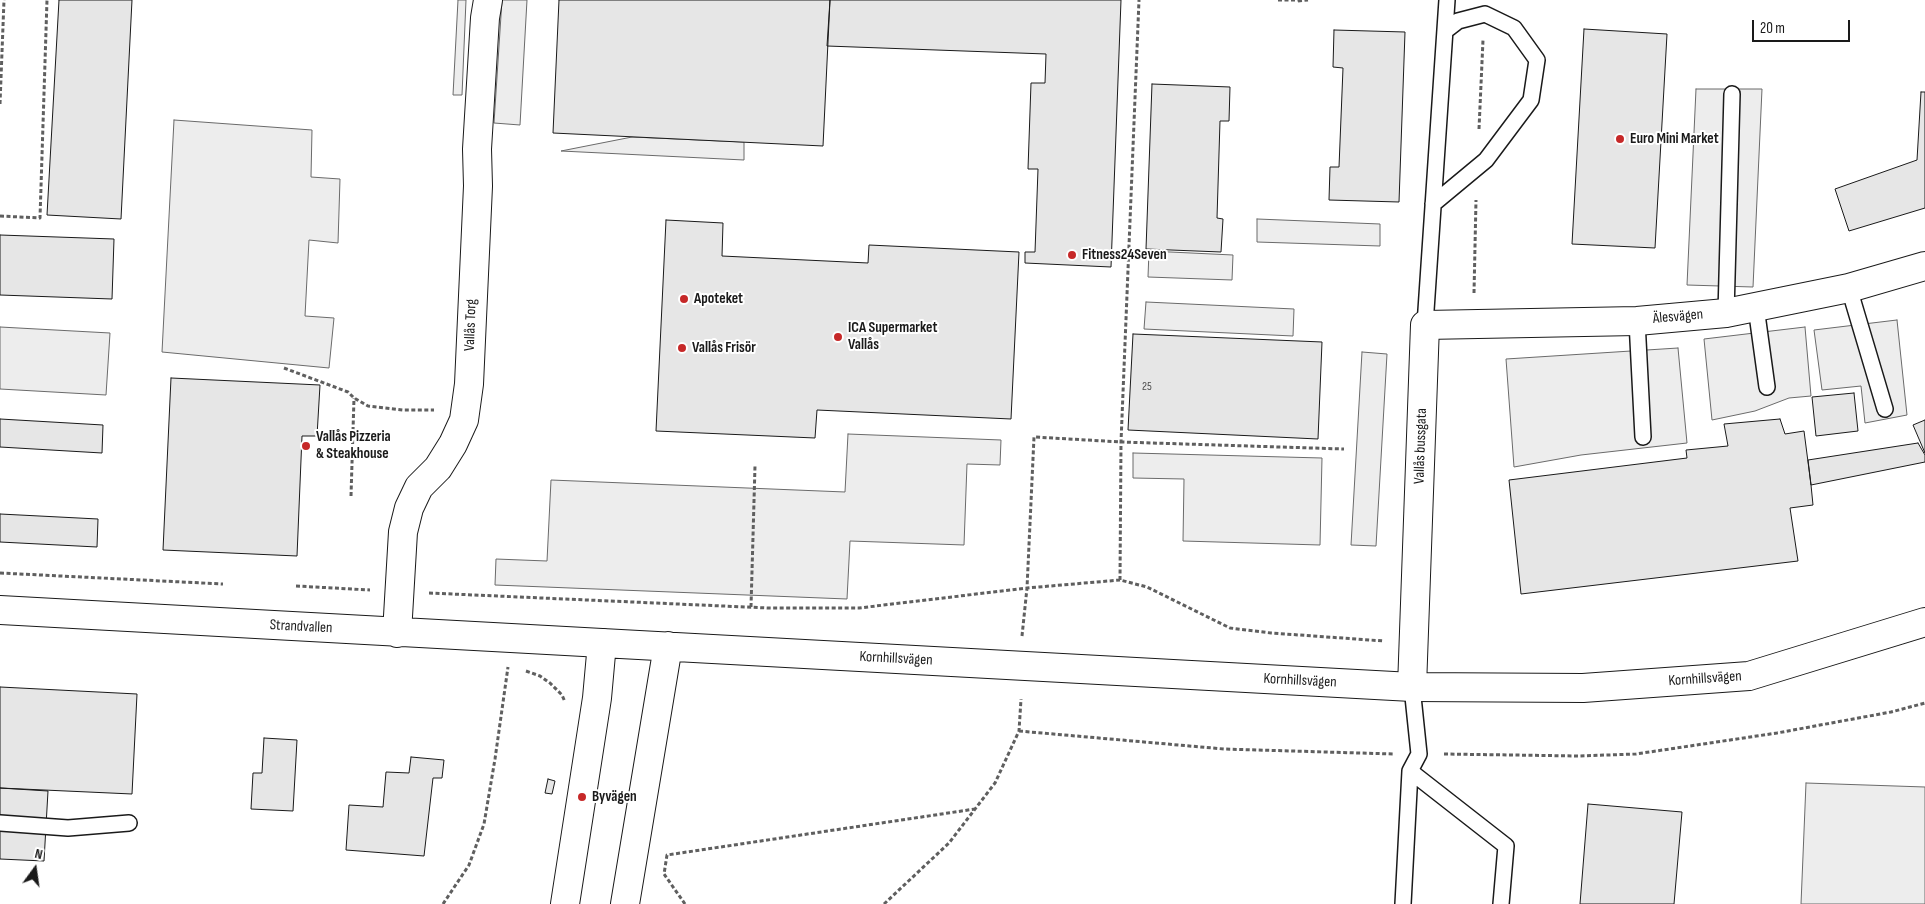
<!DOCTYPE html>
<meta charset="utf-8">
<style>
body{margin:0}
#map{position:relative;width:1925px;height:904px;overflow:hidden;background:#fff;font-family:"Sofia Sans Condensed",sans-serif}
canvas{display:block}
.north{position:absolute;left:10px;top:844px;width:50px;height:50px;-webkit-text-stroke:4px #fff;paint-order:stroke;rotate:14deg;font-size:14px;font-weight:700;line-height:20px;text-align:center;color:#1a1a1a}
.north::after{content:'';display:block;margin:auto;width:18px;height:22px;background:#1a1a1a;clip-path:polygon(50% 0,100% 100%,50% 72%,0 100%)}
.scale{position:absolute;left:1752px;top:20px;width:98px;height:22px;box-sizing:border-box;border:2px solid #1a1a1a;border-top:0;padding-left:6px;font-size:15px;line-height:18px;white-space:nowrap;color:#1a1a1a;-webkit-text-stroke:4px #fff;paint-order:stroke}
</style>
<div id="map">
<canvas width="1925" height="904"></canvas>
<div class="north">N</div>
<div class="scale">20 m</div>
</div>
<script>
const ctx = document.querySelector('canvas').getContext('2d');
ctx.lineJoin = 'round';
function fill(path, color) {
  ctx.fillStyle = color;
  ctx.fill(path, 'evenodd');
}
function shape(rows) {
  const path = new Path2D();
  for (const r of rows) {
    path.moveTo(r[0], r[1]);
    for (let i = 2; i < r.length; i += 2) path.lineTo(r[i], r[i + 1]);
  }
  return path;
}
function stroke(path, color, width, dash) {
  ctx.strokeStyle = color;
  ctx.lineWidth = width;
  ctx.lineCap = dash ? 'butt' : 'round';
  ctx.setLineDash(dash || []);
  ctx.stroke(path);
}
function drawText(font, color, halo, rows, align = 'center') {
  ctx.font = font + ' "Sofia Sans Condensed",sans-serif';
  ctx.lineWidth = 4;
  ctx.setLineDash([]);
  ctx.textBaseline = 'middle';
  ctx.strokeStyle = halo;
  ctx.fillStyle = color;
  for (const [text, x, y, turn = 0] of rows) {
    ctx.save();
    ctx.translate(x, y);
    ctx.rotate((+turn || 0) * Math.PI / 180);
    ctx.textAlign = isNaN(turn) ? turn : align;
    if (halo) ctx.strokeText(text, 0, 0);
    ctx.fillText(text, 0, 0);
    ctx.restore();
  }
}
const parking = shape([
 [458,0,466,0,462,95,453,95,458,0],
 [502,0,527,0,520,125,494,123,502,0],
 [1696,89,1762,89,1753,287,1687,285,1696,89],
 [174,120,312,130,311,177,340,179,338,243,309,240,305,316,334,318,329,368,162,352,174,120],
 [632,137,744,142,744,160,561,151,632,137],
 [1257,219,1380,224,1380,246,1257,242,1257,219],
 [1149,251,1233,255,1232,280,1148,277,1149,251],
 [1146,302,1294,309,1293,336,1144,329,1146,302],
 [1897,320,1907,415,1865,423,1861,386,1822,390,1814,330,1897,320],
 [0,327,110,333,106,395,0,389,0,327],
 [1805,327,1811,396,1789,398,1755,411,1712,420,1704,339,1805,327],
 [1678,348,1687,443,1581,455,1514,467,1506,359,1678,348],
 [1362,352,1387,354,1376,546,1351,545,1362,352],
 [848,434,1001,440,1000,465,967,464,964,545,850,541,847,599,495,585,496,559,547,561,551,480,845,492,848,434],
 [1133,453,1322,458,1320,545,1183,541,1184,479,1133,478,1133,453],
 [1806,783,1925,787,1925,904,1801,904,1806,783]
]);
fill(parking, '#ededed');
stroke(parking, '#6a6a6a', 1);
const building = shape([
 [59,0,132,0,121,219,47,215,59,0],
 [559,0,830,0,823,146,553,133,559,0],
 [830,0,1121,0,1111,267,1025,263,1025,252,1035,252,1038,169,1028,169,1031,83,1045,83,1046,54,827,46,830,0],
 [1584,29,1667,34,1655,248,1572,244,1584,29],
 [1334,30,1405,32,1399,202,1329,200,1330,167,1339,167,1343,68,1333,67,1334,30],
 [1152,84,1230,87,1229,121,1220,121,1217,218,1223,219,1221,252,1146,249,1152,84],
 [1921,92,1925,92,1925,208,1849,231,1835,189,1917,160,1921,92],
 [666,220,723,223,722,256,868,263,869,245,1019,252,1011,419,817,410,815,438,656,431,666,220],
 [0,235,114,239,112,299,0,295,0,235],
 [1133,334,1322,342,1318,439,1128,430,1133,334],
 [171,378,320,385,317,436,302,436,297,556,163,550,171,378],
 [1854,393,1858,431,1816,436,1812,397,1854,393],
 [0,419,103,425,102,453,0,447,0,419],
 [1780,419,1785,434,1804,431,1811,485,1813,505,1790,508,1798,561,1521,594,1509,480,1687,458,1686,450,1728,446,1724,424,1780,419],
 [1925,420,1925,453,1913,425,1925,420],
 [1918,443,1925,455,1925,462,1811,485,1808,460,1918,443],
 [0,514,98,519,97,547,0,542,0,514],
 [0,687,137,694,132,794,0,788,0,687],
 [264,738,297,740,293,811,251,809,253,773,262,773,264,738],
 [411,757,444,760,442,778,433,778,424,856,346,850,349,805,383,807,386,772,409,773,411,757],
 [548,779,555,781,552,794,545,793,548,779],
 [0,788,48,791,44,861,0,859,0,788],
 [1588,804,1682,812,1674,904,1580,904,1588,804]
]);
fill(building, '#e6e6e6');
stroke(building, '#1a1a1a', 1);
const lane = shape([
 [1433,204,1486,160,1531,100,1537,60,1514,28,1485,14,1458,21,1445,31],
 [1849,288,1885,409],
 [1756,307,1767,387],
 [1726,313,1732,94],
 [1637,321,1643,437],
 [1425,325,1447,0],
 [1410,771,1506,846,1501,904],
 [0,823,68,828,129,823],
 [1403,904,1410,771,1419,754,1412,687]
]);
const street = shape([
 [0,610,602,643],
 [397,633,403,532,409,508,419,487,438,468,453,444,464,420,469,384,478,186,477,149,485,18,488,0],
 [1412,687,1425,325,1637,321,1726,313,1849,288,1925,266]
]);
const secondary = shape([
 [565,904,597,698,602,643,1412,687,1583,688,1749,676,1925,622],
 [625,904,668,646]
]);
stroke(lane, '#1a1a1a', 18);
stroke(street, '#1a1a1a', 30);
stroke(secondary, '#1a1a1a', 30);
stroke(shape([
 [1278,0,1298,0],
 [1298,1,1308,0],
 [0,104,4,0],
 [1479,129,1483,40],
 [0,216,40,218,47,0],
 [1474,293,1476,200],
 [284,368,348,392,354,398,368,406,403,410,434,410],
 [351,496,354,398],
 [0,573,223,584],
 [1120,580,1121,442,1139,0],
 [296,586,370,590],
 [429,593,768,608,859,608,1027,588,1120,580,1147,587,1230,628,1271,633,1384,641],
 [751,607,755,466],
 [1022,636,1027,588,1034,437,1121,442,1344,449],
 [526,671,540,676,550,683,562,695,565,702],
 [1019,731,1224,749,1393,754],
 [1444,754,1579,756,1636,754,1777,733,1891,712,1925,703],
 [443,904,469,865,484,824,495,759,508,667],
 [685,904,664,874,667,855,975,809],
 [884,904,949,843,995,783,1019,731,1021,699]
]), '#5f5f5f', 3, [4, 2.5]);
stroke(lane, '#fff', 15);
stroke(street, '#fff', 28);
stroke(secondary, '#fff', 28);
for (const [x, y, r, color] of [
 [1620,139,5,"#c62828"],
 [1072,255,5,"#c62828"],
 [684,299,5,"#c62828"],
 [838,337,5,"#c62828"],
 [682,348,5,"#c62828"],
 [306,446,5,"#c62828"],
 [582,797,5,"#c62828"]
]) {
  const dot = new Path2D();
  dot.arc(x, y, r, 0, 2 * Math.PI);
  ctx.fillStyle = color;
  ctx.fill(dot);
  stroke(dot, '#fff', 2);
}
drawText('12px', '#4d4d4d', null, [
 ["25",1147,387]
]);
drawText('bold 15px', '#1a1a1a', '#fff', [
 ["Euro Mini Market",1630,139],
 ["Fitness24Seven",1082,255],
 ["Apoteket",694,299],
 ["ICA Supermarket",848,328],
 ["Vallås",848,345],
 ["Vallås Frisör",692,348],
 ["Vallås Pizzeria",316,437],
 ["& Steakhouse",316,454],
 ["Byvägen",592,797]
], 'left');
drawText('15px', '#1a1a1a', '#fff', [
 ["Älesvägen",1678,317,-5],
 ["Vallås Torg",471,325,-88],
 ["Vallås bussgata",1421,446,-88],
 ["Strandvallen",301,627,3],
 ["Kornhillsvägen",896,659,3],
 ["Kornhillsvägen",1705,679,-4],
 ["Kornhillsvägen",1300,681,3]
]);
</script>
